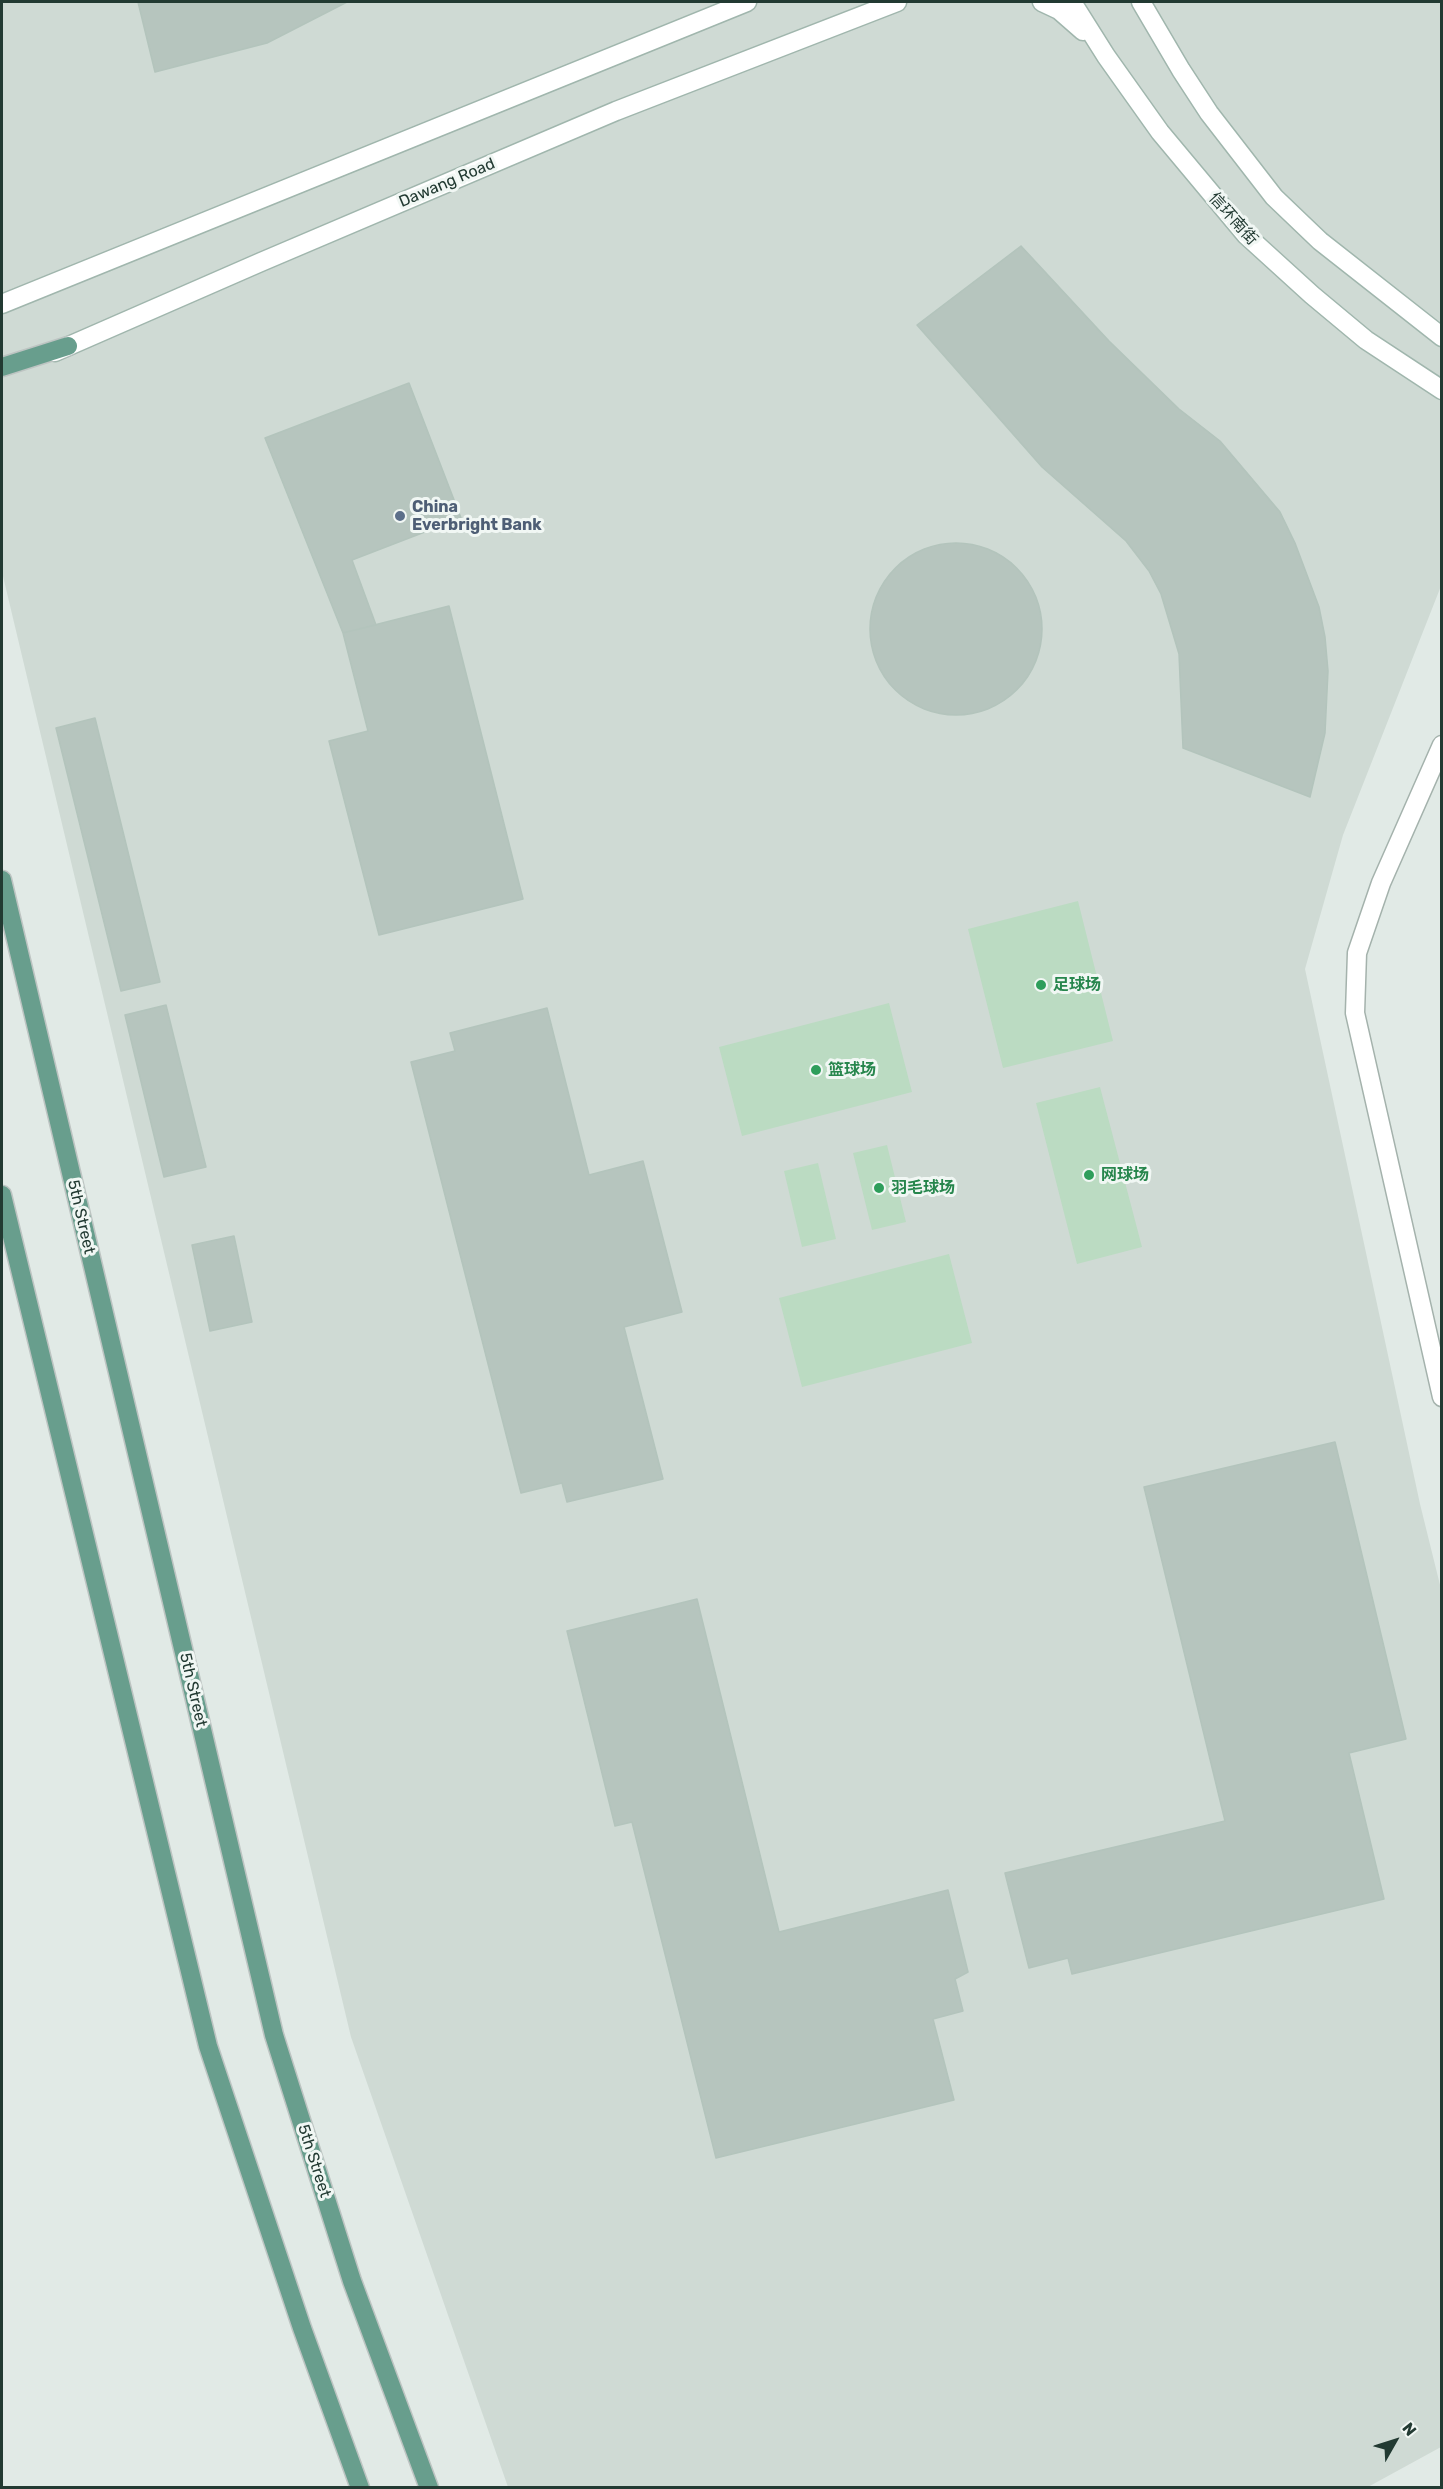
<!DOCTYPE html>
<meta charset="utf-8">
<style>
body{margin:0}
#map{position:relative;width:1443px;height:2489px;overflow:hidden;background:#e1eae6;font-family:Rubik,sans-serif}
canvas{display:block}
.frame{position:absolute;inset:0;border:3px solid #223a32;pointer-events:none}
.north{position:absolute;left:1365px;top:2411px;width:60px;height:60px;-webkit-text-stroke:4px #f1f7f4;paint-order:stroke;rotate:51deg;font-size:16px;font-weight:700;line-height:24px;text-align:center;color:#223a32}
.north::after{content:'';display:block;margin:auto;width:21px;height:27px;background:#223a32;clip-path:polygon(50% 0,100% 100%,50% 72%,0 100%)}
</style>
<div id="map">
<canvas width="1443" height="2489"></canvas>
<div class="frame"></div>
<div class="north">N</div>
</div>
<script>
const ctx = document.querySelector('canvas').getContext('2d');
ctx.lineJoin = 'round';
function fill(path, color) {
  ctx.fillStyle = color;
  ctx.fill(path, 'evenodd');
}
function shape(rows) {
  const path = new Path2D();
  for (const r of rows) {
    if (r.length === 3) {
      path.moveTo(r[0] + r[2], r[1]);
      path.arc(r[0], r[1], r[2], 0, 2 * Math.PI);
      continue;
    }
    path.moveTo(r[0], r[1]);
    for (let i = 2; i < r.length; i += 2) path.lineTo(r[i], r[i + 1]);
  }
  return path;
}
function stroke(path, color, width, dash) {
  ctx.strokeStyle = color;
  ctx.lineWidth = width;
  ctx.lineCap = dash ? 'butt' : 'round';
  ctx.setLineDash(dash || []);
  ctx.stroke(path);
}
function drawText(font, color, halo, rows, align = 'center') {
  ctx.font = font + ' Rubik,"Noto Sans SC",sans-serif';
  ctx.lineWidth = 6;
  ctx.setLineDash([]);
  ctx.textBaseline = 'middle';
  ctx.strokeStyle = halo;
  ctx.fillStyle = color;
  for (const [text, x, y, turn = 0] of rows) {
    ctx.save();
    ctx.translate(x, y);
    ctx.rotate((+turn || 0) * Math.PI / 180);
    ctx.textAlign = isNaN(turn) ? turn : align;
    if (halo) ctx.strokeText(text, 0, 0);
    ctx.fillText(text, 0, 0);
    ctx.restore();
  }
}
fill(shape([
 [2,2,1441,2,1441,586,1343,835,1305,969,1420,1504,1441,1589,1441,2447,1366,2488,508,2487,351,2037,2,572]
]), '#cfdad4');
fill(shape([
 [1078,901,1113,1041,1003,1068,968,929],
 [889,1003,912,1092,742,1136,719,1047],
 [1100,1087,1142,1247,1077,1264,1036,1103],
 [887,1145,906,1222,872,1230,853,1153],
 [818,1163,836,1239,802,1247,784,1171],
 [949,1254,972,1343,802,1387,779,1298]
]), '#bbdbc2');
const building = shape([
 [138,2,347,2,267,43,155,72,138,2],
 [1021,246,1109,341,1179,409,1220,441,1280,512,1295,543,1319,607,1325,637,1328,671,1325,733,1310,797,1183,748,1179,654,1161,594,1149,571,1126,541,1042,467,917,325,1021,246],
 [409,383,461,518,352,560,376,625,343,633,265,438,409,383],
 [956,629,86],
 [449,606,523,899,379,935,329,741,368,731,343,633,449,606],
 [95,718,160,982,121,991,56,728,95,718],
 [166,1005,206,1167,164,1177,125,1015,166,1005],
 [547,1008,589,1175,643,1161,682,1312,624,1327,663,1479,567,1502,562,1483,521,1493,411,1062,455,1051,450,1033,547,1008],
 [234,1236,252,1322,210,1331,192,1245,234,1236],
 [1335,1442,1406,1739,1349,1753,1384,1899,1072,1974,1068,1958,1029,1968,1005,1873,1225,1821,1144,1487,1335,1442],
 [697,1599,779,1932,948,1890,968,1972,955,1979,963,2011,933,2019,954,2100,716,2158,632,1822,615,1826,567,1631,697,1599]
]);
fill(building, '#b6c5be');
stroke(building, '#b3c4bc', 1.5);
const street = shape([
 [1442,745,1381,883,1357,953,1355,1013,1442,1397]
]);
const secondary = shape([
 [1042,2,1059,10,1083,31],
 [1072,2,1106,56,1160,132,1246,235,1312,295,1366,340,1442,390],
 [1141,2,1181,70,1209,113,1274,197,1320,241,1442,337],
 [2,304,747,2],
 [55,352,261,262,616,111,897,2]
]);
const primary = shape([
 [2,367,68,346],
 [2,880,274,2035,352,2281,429,2488],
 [2,1195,208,2046,302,2328,360,2488]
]);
stroke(street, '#a4b2ac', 21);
stroke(secondary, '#a0b6ad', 21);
stroke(primary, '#bdc4c2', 21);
stroke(street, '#fff', 18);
stroke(secondary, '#fff', 18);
stroke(primary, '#689e8d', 18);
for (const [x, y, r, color] of [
 [400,516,6,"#5c6f8a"],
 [1041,985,6,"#2e9e5b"],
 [816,1070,6,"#2e9e5b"],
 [1089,1175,6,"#2e9e5b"],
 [879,1188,6,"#2e9e5b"]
]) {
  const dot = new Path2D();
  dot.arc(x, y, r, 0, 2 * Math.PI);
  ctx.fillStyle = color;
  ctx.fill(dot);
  stroke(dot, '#f1f7f4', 2);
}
drawText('16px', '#223a32', '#f1f7f4', [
 ["Dawang Road",447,183,-23],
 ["信环南街",1233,219,48],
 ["5th Street",81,1217,77],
 ["5th Street",193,1690,77],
 ["5th Street",314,2161,72]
]);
drawText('bold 16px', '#4e5e75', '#f1f7f4', [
 ["China",412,507],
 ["Everbright Bank",412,525]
], 'left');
drawText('bold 16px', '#27864d', '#f1f7f4', [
 ["足球场",1053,985],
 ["篮球场",828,1070],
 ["网球场",1101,1175],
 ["羽毛球场",891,1188]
], 'left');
</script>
